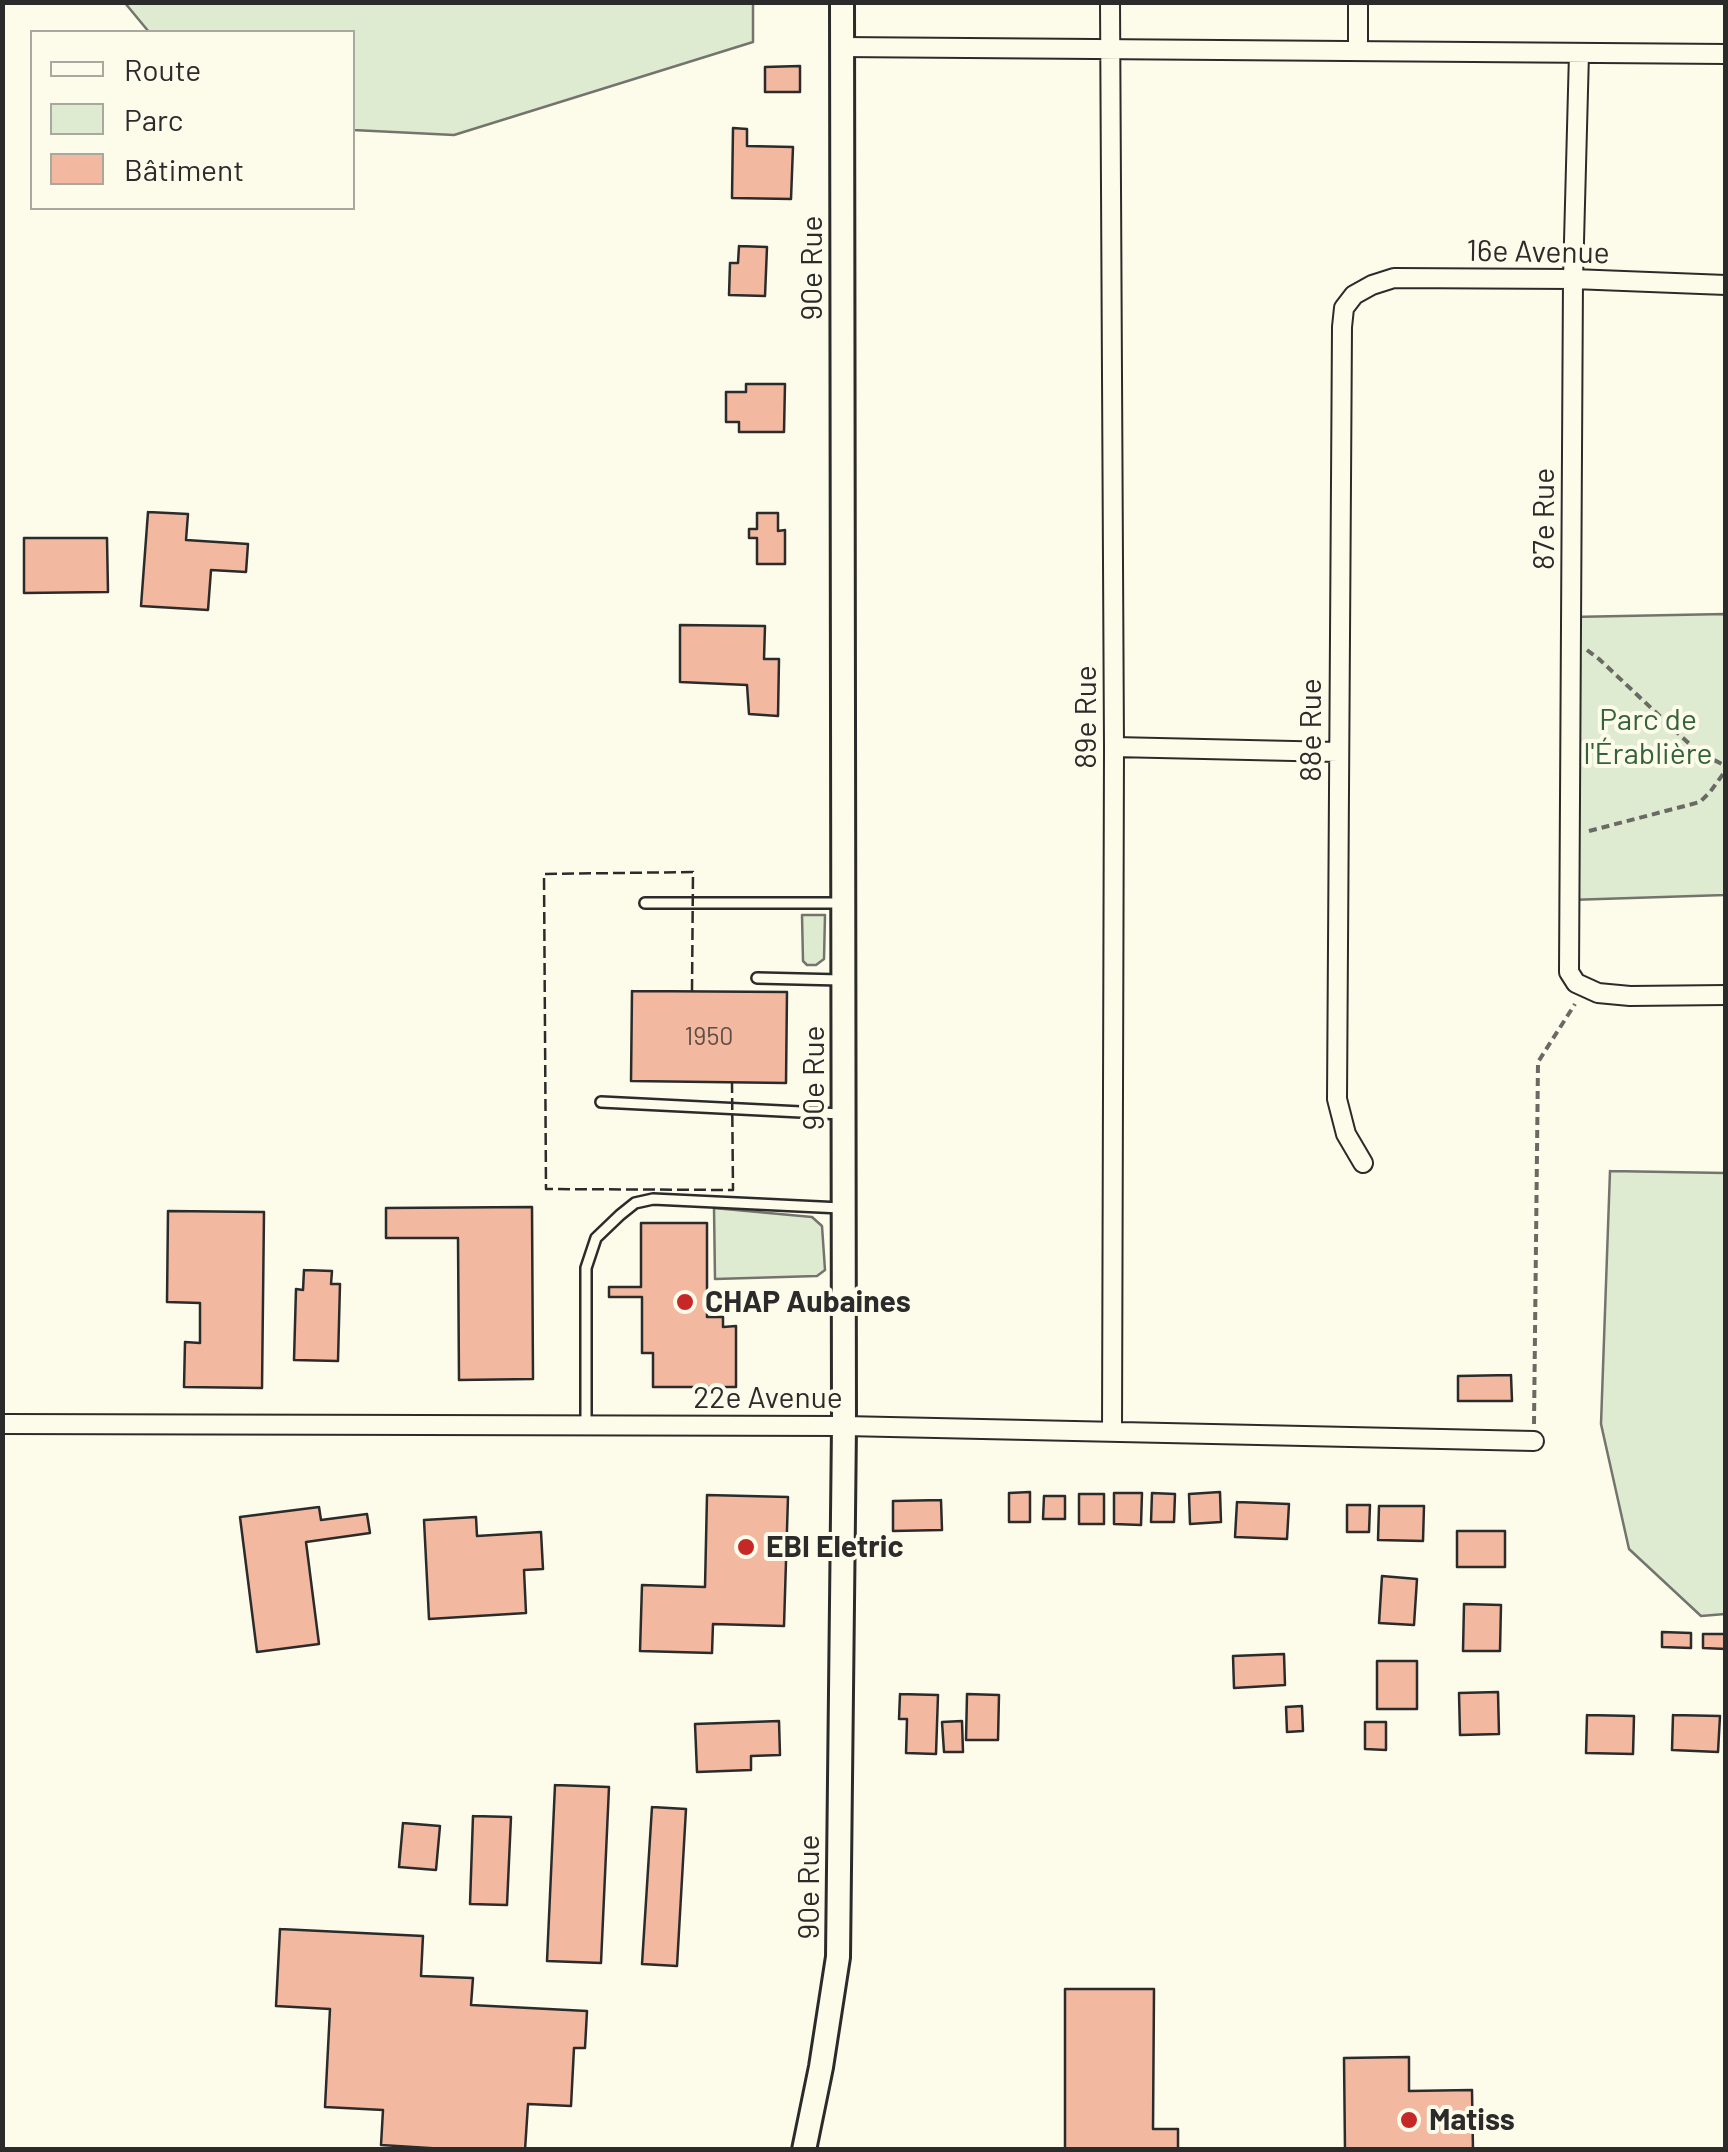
<!DOCTYPE html>
<meta charset="utf-8">
<style>
body{margin:0}
#map{position:relative;width:1728px;height:2152px;overflow:hidden;background:#fdfbea;font-family:Barlow,sans-serif}
canvas{display:block}
.frame{position:absolute;inset:0;border:5px solid #2b2b2b;pointer-events:none}
.legend{position:absolute;left:30px;top:30px;width:325px;height:180px;box-sizing:border-box;background:#fdfbea;border:2px solid #a9a89e;margin:0;padding:12px 18px;list-style:none;font-size:30px;color:#2b2b2b}
.legend li{display:flex;align-items:center;gap:20px;height:50px}
.legend b{width:50px;border:2px solid #a9a89e}
</style>
<div id="map">
<canvas width="1728" height="2152"></canvas>
<div class="frame"></div>
<ul class="legend">
<li><b style="height:12px;background:#fdfbea"></b>Route</li>
<li><b style="height:28px;background:#deebd1"></b>Parc</li>
<li><b style="height:28px;background:#f2b8a0"></b>Bâtiment</li>
</ul>
</div>
<script>
const ctx = document.querySelector('canvas').getContext('2d');
ctx.lineJoin = 'round';
function fill(path, color) {
  ctx.fillStyle = color;
  ctx.fill(path, 'evenodd');
}
function shape(rows) {
  const path = new Path2D();
  for (const r of rows) {
    path.moveTo(r[0], r[1]);
    for (let i = 2; i < r.length; i += 2) path.lineTo(r[i], r[i + 1]);
  }
  return path;
}
function stroke(path, color, width, dash) {
  ctx.strokeStyle = color;
  ctx.lineWidth = width;
  ctx.lineCap = dash ? 'butt' : 'round';
  ctx.setLineDash(dash || []);
  ctx.stroke(path);
}
function drawText(font, color, halo, rows, align = 'center') {
  ctx.font = font + ' Barlow,sans-serif';
  ctx.lineWidth = 8;
  ctx.setLineDash([]);
  ctx.textBaseline = 'middle';
  ctx.strokeStyle = halo;
  ctx.fillStyle = color;
  for (const [text, x, y, turn = 0] of rows) {
    ctx.save();
    ctx.translate(x, y);
    ctx.rotate((+turn || 0) * Math.PI / 180);
    ctx.textAlign = isNaN(turn) ? turn : align;
    if (halo) ctx.strokeText(text, 0, 0);
    ctx.fillText(text, 0, 0);
    ctx.restore();
  }
}
const green = shape([
 [125,3,753,3,753,42,454,135,353,130,352,32,149,32,125,3],
 [1725,614,1725,895,1569,900,1571,617,1725,614],
 [802,915,825,915,824,959,816,965,807,965,803,961,802,915],
 [1610,1171,1725,1173,1725,1614,1701,1616,1629,1549,1601,1424,1610,1171],
 [714,1208,812,1217,822,1226,825,1270,817,1276,715,1279,714,1208]
]);
fill(green, '#deebd1');
stroke(green, '#74746e', 2.5);
const building = shape([
 [800,66,800,92,765,92,765,67,800,66],
 [733,128,747,129,747,146,793,147,791,199,732,198,733,128],
 [739,246,767,247,765,296,729,295,730,263,738,263,739,246],
 [746,384,785,384,784,432,739,432,739,422,726,422,726,392,746,392,746,384],
 [148,512,188,514,186,540,248,544,246,572,211,570,208,610,141,606,148,512],
 [757,513,778,513,778,531,785,530,785,564,757,564,757,538,749,538,749,529,757,529,757,513],
 [24,538,107,538,108,592,24,593,24,538],
 [680,625,765,626,764,659,779,659,778,716,749,714,747,685,680,682,680,625],
 [632,991,787,992,786,1083,631,1081,632,991],
 [532,1207,533,1379,459,1380,458,1238,386,1238,386,1208,532,1207],
 [168,1211,264,1212,262,1388,184,1387,185,1342,200,1343,200,1303,167,1302,168,1211],
 [641,1223,707,1223,707,1317,723,1317,723,1327,736,1326,736,1387,653,1387,653,1353,642,1353,642,1297,609,1297,609,1287,641,1287,641,1223],
 [304,1270,332,1271,331,1284,340,1284,338,1361,294,1360,296,1289,303,1290,304,1270],
 [1511,1375,1512,1401,1458,1401,1458,1376,1511,1375],
 [1030,1492,1030,1522,1009,1522,1009,1493,1030,1492],
 [1220,1492,1221,1522,1190,1524,1189,1494,1220,1492],
 [1114,1493,1142,1493,1141,1525,1114,1524,1114,1493],
 [1152,1493,1175,1494,1174,1522,1151,1522,1152,1493],
 [1079,1494,1104,1494,1104,1524,1079,1524,1079,1494],
 [707,1495,788,1497,784,1626,713,1624,712,1653,640,1651,642,1585,705,1587,707,1495],
 [1044,1496,1065,1496,1065,1519,1043,1519,1044,1496],
 [941,1500,942,1530,893,1531,893,1501,941,1500],
 [1237,1502,1289,1504,1287,1539,1235,1537,1237,1502],
 [1347,1505,1370,1505,1369,1532,1347,1532,1347,1505],
 [1379,1506,1424,1506,1423,1541,1378,1540,1379,1506],
 [319,1507,321,1520,367,1514,370,1533,306,1542,319,1644,257,1652,240,1517,319,1507],
 [476,1517,477,1536,541,1532,543,1569,524,1570,526,1613,429,1619,424,1520,476,1517],
 [1457,1531,1505,1531,1505,1567,1457,1567,1457,1531],
 [1382,1576,1417,1579,1414,1625,1379,1623,1382,1576],
 [1464,1604,1501,1605,1500,1651,1463,1651,1464,1604],
 [1662,1632,1691,1633,1691,1648,1662,1647,1662,1632],
 [1703,1634,1726,1634,1726,1649,1703,1648,1703,1634],
 [1284,1654,1285,1685,1234,1688,1233,1656,1284,1654],
 [1377,1661,1417,1661,1417,1709,1377,1709,1377,1661],
 [1498,1692,1499,1734,1460,1735,1459,1693,1498,1692],
 [900,1694,938,1695,936,1754,906,1753,907,1719,899,1719,900,1694],
 [967,1694,999,1695,998,1740,966,1740,967,1694],
 [1302,1706,1303,1731,1287,1732,1286,1707,1302,1706],
 [1587,1715,1634,1716,1633,1754,1586,1753,1587,1715],
 [1673,1715,1720,1716,1718,1752,1672,1750,1673,1715],
 [779,1721,780,1755,751,1756,751,1770,697,1772,695,1724,779,1721],
 [962,1721,963,1752,944,1752,942,1722,962,1721],
 [1365,1722,1386,1722,1386,1750,1365,1749,1365,1722],
 [555,1785,609,1787,601,1963,547,1961,555,1785],
 [652,1807,686,1809,677,1966,642,1964,652,1807],
 [473,1816,511,1817,507,1905,470,1904,473,1816],
 [403,1823,440,1826,436,1870,399,1867,403,1823],
 [280,1929,423,1936,421,1976,473,1978,471,2005,587,2011,585,2048,574,2048,571,2106,528,2104,525,2150,461,2150,381,2145,383,2110,325,2107,330,2009,276,2006,280,1929],
 [1065,1989,1154,1989,1153,2129,1178,2129,1178,2150,1065,2150,1065,1989],
 [1409,2057,1409,2091,1472,2090,1473,2150,1345,2150,1344,2058,1409,2057]
]);
fill(building, '#f2b8a0');
stroke(building, '#2b2b2b', 2.5);
const service = shape([
 [645,903,841,903],
 [757,978,841,980],
 [601,1102,841,1114],
 [586,1425,586,1268,596,1238,620,1215,635,1203,653,1199,841,1208]
]);
const minor = shape([
 [1110,2,1114,747,1112,1431],
 [841,47,1726,54],
 [1358,50,1358,2],
 [1579,53,1573,279,1569,972,1576,983,1598,993,1630,996,1726,995],
 [1114,747,1338,752],
 [1363,1163,1346,1134,1337,1099,1342,327,1344,308,1354,295,1372,285,1394,278,1573,279,1726,285],
 [2,1424,844,1426,1534,1441]
]);
const tertiary = shape([
 [804,2150,821,2067,838,1957,844,1426,842,2]
]);
stroke(service, '#2b2b2b', 14);
stroke(minor, '#2b2b2b', 22);
stroke(tertiary, '#2b2b2b', 28);
stroke(shape([
 [1587,650,1599,659,1698,752,1726,766],
 [1589,831,1700,802,1710,792,1726,770],
 [1534,1424,1538,1062,1575,1004]
]), '#6a6964', 4, [8, 5]);
stroke(service, '#fdfbea', 9);
stroke(minor, '#fdfbea', 18);
stroke(tertiary, '#fdfbea', 22);
stroke(shape([
 [692,991,693,872,544,874,546,1189,733,1190,732,1082]
]), '#2b2b2b', 2.5, [12, 5]);
for (const [x, y, r, color] of [
 [685,1302,10,"#c62828"],
 [746,1547,10,"#c62828"],
 [1409,2120,10,"#c62828"]
]) {
  const dot = new Path2D();
  dot.arc(x, y, r, 0, 2 * Math.PI);
  ctx.fillStyle = color;
  ctx.fill(dot);
  stroke(dot, '#fdfbea', 4);
}
drawText('25px', '#5d4e48', null, [
 ["1950",709,1037]
]);
drawText('30px', '#2b2b2b', '#fdfbea', [
 ["16e Avenue",1538,252,1],
 ["90e Rue",812,268,-90],
 ["87e Rue",1544,519,-90],
 ["89e Rue",1086,717,-90],
 ["88e Rue",1311,730,-90],
 ["90e Rue",814,1078,-90],
 ["22e Avenue",768,1398],
 ["90e Rue",809,1887,-90]
]);
drawText('30px', '#34623c', '#fdfbea', [
 ["Parc de",1648,720],
 ["l'Érablière",1648,754]
]);
drawText('bold 30px', '#2b2b2b', '#fdfbea', [
 ["CHAP Aubaines",705,1302],
 ["EBI Eletric",766,1547],
 ["Matiss",1429,2120]
], 'left');
</script>
